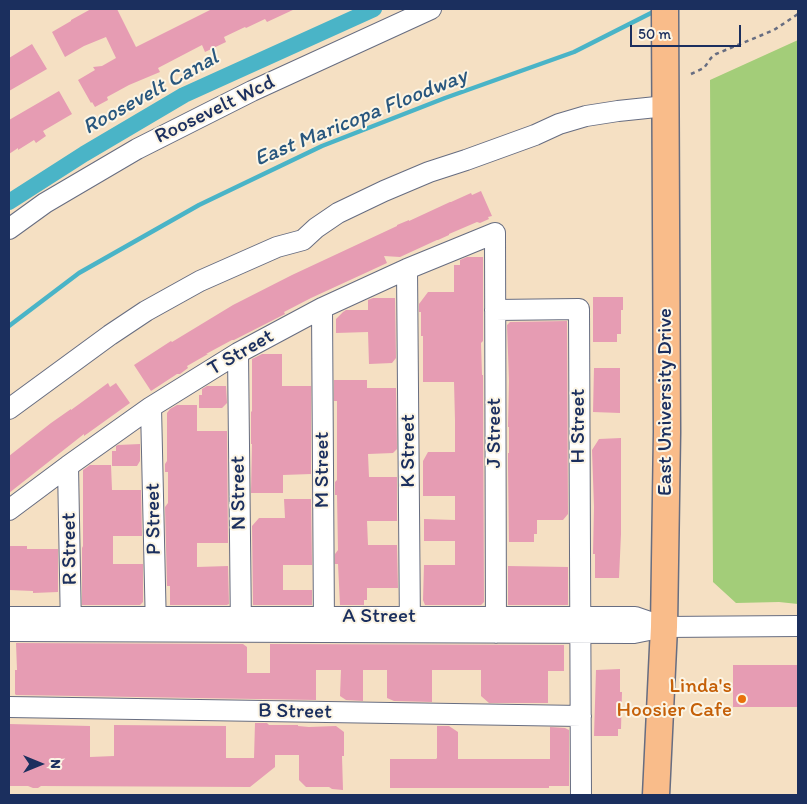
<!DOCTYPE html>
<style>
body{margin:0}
#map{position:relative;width:807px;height:804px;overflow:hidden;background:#f5e0c3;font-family:Itim,sans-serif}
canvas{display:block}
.frame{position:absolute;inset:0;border:10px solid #1b2f5e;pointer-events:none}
.north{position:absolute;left:15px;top:739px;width:50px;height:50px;-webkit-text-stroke:4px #fcf5e5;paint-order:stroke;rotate:90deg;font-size:14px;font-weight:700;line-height:20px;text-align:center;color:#1b2f5e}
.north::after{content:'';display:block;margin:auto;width:18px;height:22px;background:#1b2f5e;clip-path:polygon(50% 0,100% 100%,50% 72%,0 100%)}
.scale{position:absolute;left:630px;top:25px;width:111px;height:22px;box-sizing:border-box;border:2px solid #1b2f5e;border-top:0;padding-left:6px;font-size:15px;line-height:18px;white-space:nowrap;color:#1b2f5e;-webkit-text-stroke:4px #fcf5e5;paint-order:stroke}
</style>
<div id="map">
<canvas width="807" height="804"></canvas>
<div class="frame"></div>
<div class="north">N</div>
<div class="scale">50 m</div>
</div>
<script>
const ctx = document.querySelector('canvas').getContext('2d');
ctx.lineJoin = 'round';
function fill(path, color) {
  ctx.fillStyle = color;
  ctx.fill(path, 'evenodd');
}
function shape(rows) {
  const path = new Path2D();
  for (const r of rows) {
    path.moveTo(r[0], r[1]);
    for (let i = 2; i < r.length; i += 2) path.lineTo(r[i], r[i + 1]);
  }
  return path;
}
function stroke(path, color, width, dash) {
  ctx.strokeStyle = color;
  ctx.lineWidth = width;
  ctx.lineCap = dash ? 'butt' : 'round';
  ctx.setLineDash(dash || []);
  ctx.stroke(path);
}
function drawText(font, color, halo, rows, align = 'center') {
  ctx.font = font + ' Itim,sans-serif';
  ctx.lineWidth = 4;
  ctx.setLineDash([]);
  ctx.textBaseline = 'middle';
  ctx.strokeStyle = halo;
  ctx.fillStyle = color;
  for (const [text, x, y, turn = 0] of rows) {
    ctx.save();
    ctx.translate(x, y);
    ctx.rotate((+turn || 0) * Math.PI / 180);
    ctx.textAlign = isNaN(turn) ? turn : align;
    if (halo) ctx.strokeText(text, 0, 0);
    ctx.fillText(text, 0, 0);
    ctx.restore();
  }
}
fill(shape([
 [798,40,798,604,779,602,736,603,713,582,710,80]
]), '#a3cd79');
stroke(shape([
 [9,326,79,273,199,205,322,146,445,98,574,52,657,10]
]), '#4ab4c7', 4.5);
stroke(shape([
 [9,202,84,154,184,95,374,9]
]), '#4ab4c7', 16);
fill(shape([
 [91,9,117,9,136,47,212,9,295,9,267,22,265,19,246,28,245,27,224,37,226,42,205,52,202,45,158,68,160,72,129,85,107,97,108,100,95,107,92,102,91,103,78,80,95,70,93,67,102,66,116,58,106,37,84,46,65,57,52,32,71,21,71,20],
 [32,44,47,69,9,91,9,58],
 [59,91,72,114,43,131,46,136,36,143,34,140,18,150,18,148,9,154,9,120],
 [481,191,492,216,488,217,489,219,480,223,477,222,449,234,449,235,438,240,437,240,400,257,384,256,387,263,311,298,284,312,285,314,234,340,232,340,206,354,208,354,187,366,188,368,180,374,177,374,151,391,134,365,171,341,172,342,233,305,292,275,397,226,397,225,409,220,409,221,450,202,451,202,471,193,472,195],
 [467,257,483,257,483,341,481,343,482,375,483,375,484,602,481,605,425,605,423,600,424,565,455,565,455,541,424,541,424,519,455,520,455,496,423,496,423,461,428,452,455,452,455,420,454,382,423,382,423,336,421,336,421,312,419,312,419,304,428,292,454,292,454,265,460,265,460,260],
 [593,297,623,297,623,310,621,310,621,334,617,334,617,342,593,342],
 [373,298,395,298,396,358,392,363,369,364,368,332,336,333,336,319,343,312,346,310,368,310,368,300],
 [567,321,568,514,563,520,537,520,537,534,534,534,534,542,509,542,508,467,508,453,509,453,509,427,508,427,509,381,507,325,510,322],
 [262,354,282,354,282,386,311,386,311,474,283,475,283,493,251,493,252,444,251,444,251,412,252,411,252,359],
 [594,368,620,368,620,413,593,412],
 [334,380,367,380,367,388,396,388,397,449,393,453,368,454,369,477,397,477,397,521,367,521,368,545,397,545,398,588,367,588,367,600,364,600,364,605,340,605,338,564,335,564,335,554,338,550,337,495,335,495,335,482,337,480,337,401,334,401],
 [108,383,110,387,116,383,130,403,84,436,84,434,9,493,9,456,51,423,71,409,71,410],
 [207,386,226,386,227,403,222,408,199,408,199,395,202,395,202,389],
 [177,405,197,405,197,431,227,431,228,543,197,543,197,567,228,566,229,604,227,605,170,605,170,586,167,586,165,507,168,503,168,472,165,472,165,464,167,461,167,413,170,409],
 [621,438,621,534,619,578,595,578,595,554,593,554,594,507,592,450,599,439],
 [140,444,140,461,137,466,112,466,112,451,116,451,116,446,118,445],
 [90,465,111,465,112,490,141,490,142,536,113,536,113,564,143,564,143,602,140,605,82,605,82,548,83,546,83,470],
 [284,499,311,499,312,565,283,565,283,590,312,590,312,605,253,605,252,526,259,518,285,518],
 [9,546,27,546,27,549,58,549,58,592,33,593,33,591,9,590],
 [508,566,568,567,568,605,508,605],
 [16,643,243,644,247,647,247,673,270,673,270,644,564,645,564,671,548,671,548,703,489,703,481,696,481,670,432,670,432,702,394,701,387,698,387,670,363,670,363,701,346,700,340,696,341,670,316,670,316,700,16,695,15,694,15,670,17,670],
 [733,665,798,665,798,707,733,707],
 [620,669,620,692,622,692,621,729,618,729,618,736,594,736,596,670],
 [255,723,267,723,269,725,298,725,298,726,309,727,336,726,344,732,344,756,342,756,343,790,332,789,329,787,306,787,299,780,299,755,275,755,275,767,250,787,41,786,38,788,33,788,28,786,9,786,9,724,90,726,90,757,114,756,114,725,226,726,226,758,254,758],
 [437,726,449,726,458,732,458,759,550,759,550,727,565,728,569,730,569,786,549,786,549,788,390,788,390,759,436,759,437,758]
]), '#e69cb3');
const minor = shape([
 [9,229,45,203,137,149,252,91,431,9],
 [407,269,410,630],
 [322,308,324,628],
 [495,310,579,309,581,795],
 [238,353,241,630],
 [151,407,156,630],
 [9,409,110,335,146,311,200,281,277,247,303,240,316,228,338,213,384,191,429,172,466,160,535,135,559,124,586,116,618,111,666,106],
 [68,466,71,629],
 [9,510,68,466,151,407,238,353,322,308,407,269,495,233,496,633],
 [9,617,635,617,664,627],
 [9,631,634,633,664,627,798,626],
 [9,707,581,716]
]);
const major = shape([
 [656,795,664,627,667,432,665,9]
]);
stroke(minor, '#676d81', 22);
stroke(major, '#676d81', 29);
stroke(shape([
 [691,74,704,68,711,58,716,54,774,30,798,14]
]), '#676d81', 2.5, [4, 4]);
stroke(minor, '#fff', 20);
stroke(major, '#f9bc8a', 26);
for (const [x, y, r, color] of [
 [742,699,5,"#e8710a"]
]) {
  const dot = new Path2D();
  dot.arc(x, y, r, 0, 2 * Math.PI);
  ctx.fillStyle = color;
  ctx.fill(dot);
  stroke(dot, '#fcf5e5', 2);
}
drawText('21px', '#1b2f5e', '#fcf5e5', [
 ["Roosevelt Wcd",215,110,-26],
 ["T Street",241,353,-30],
 ["East University Drive",666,402,-90],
 ["H Street",579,426,-90],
 ["J Street",495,433,-90],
 ["K Street",409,451,-90],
 ["M Street",323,470,-90],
 ["N Street",239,493,-91],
 ["P Street",154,519,-91],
 ["R Street",70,549,-91],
 ["A Street",379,617],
 ["B Street",295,712,1]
]);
drawText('21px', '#c56008', '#fcf5e5', [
 ["Linda's",732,687],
 ["Hoosier Cafe",732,711]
], 'right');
drawText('italic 22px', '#29577e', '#fcf5e5', [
 ["Roosevelt Canal",151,93,-29],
 ["East Maricopa Floodway",361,118,-22]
]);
</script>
